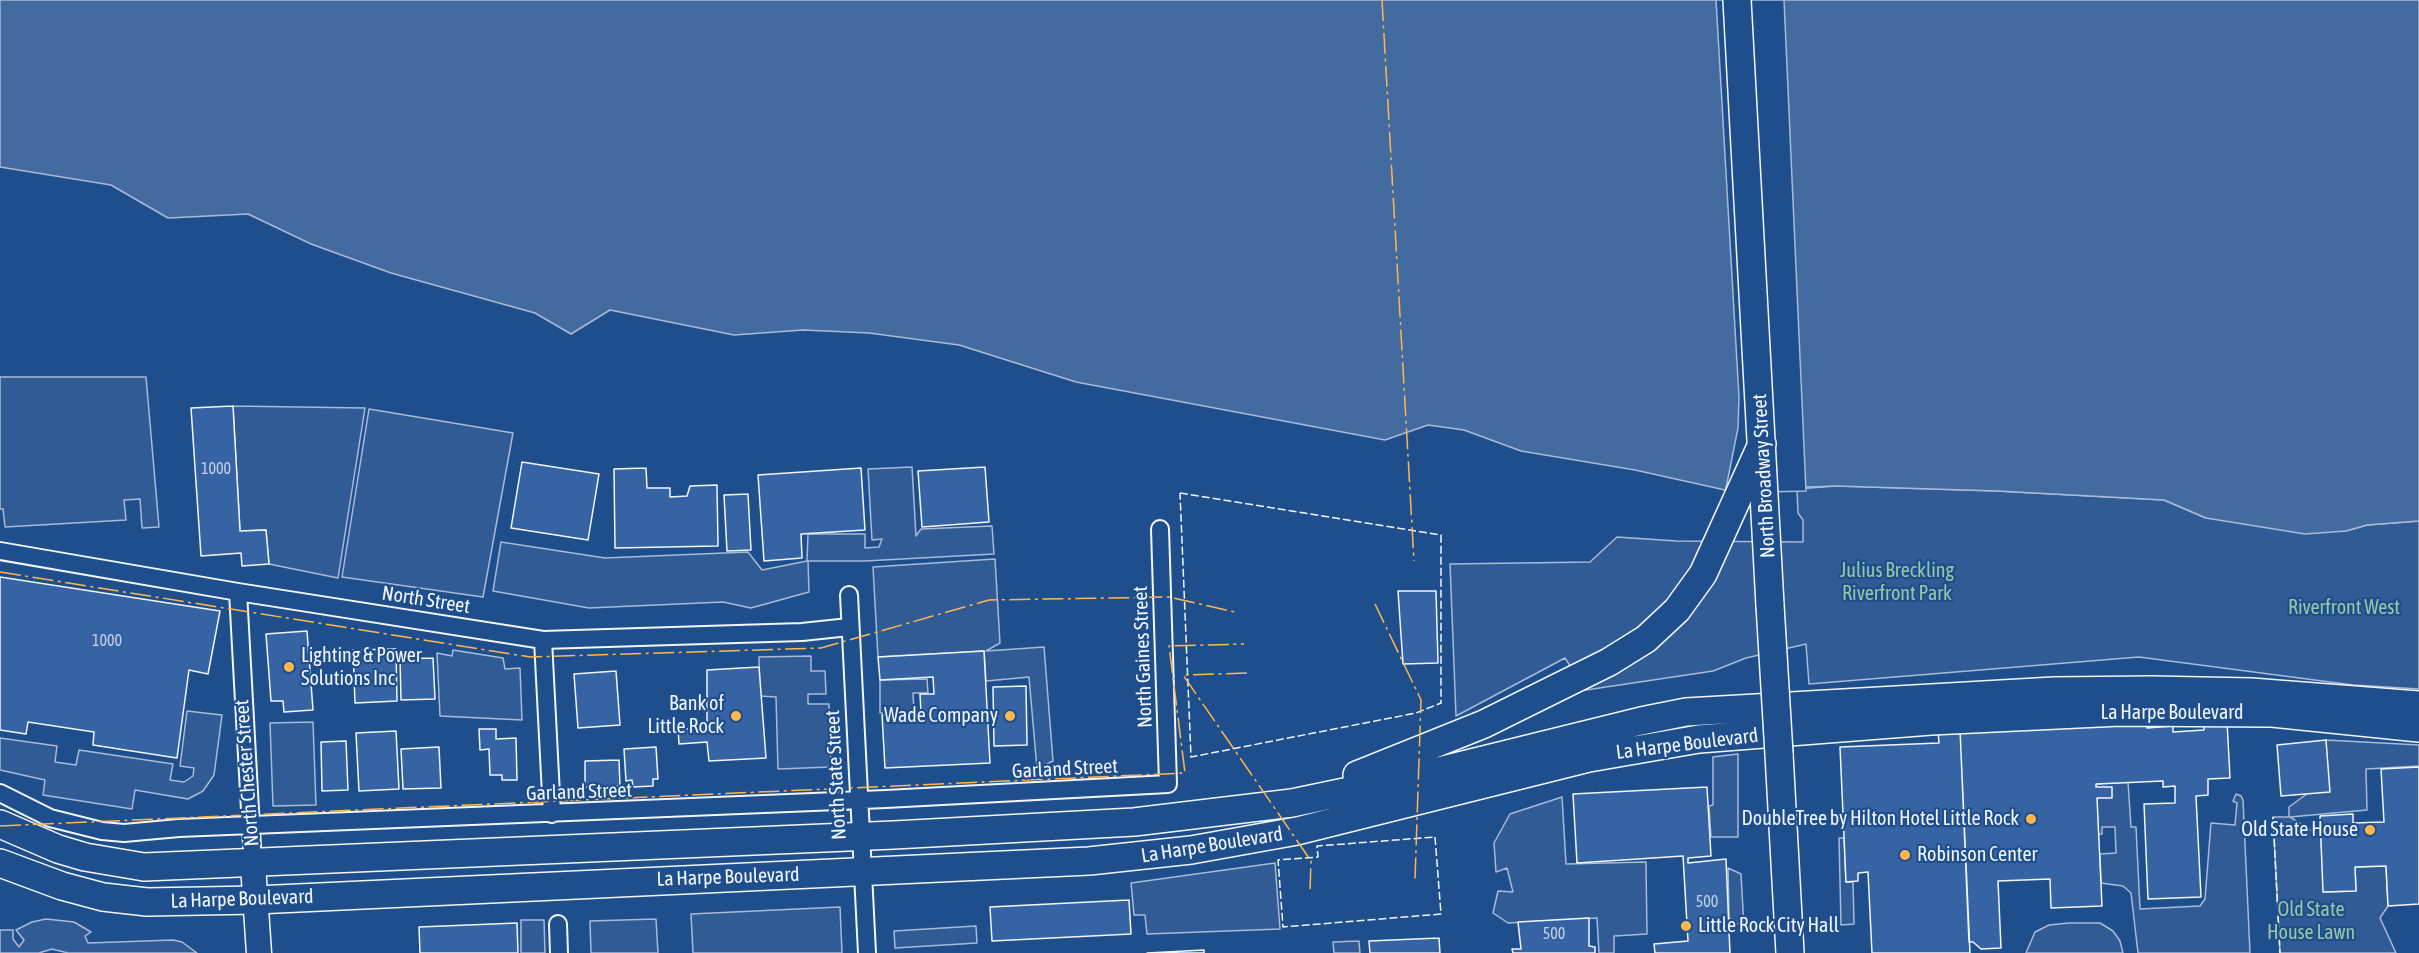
<!DOCTYPE html>
<style>
body{margin:0}
canvas{display:block;background:#1f4e8c}
</style>
<canvas width="2419" height="953"></canvas>
<script>
const ctx = document.querySelector('canvas').getContext('2d');
ctx.lineJoin = 'round';
function fill(path, color) {
  ctx.fillStyle = color;
  ctx.fill(path, 'evenodd');
}
function shape(rows) {
  const path = new Path2D();
  for (const r of rows) {
    path.moveTo(r[0], r[1]);
    for (let i = 2; i < r.length; i += 2) path.lineTo(r[i], r[i + 1]);
  }
  return path;
}
function stroke(path, color, width, dash) {
  ctx.strokeStyle = color;
  ctx.lineWidth = width;
  ctx.lineCap = dash ? 'butt' : 'round';
  ctx.setLineDash(dash || []);
  ctx.stroke(path);
}
function drawText(font, color, halo, rows, align = 'center') {
  ctx.font = font + ' "Asap Condensed",sans-serif';
  ctx.lineWidth = 4.5;
  ctx.setLineDash([]);
  ctx.textBaseline = 'middle';
  ctx.strokeStyle = halo;
  ctx.fillStyle = color;
  for (const [text, x, y, turn = 0] of rows) {
    ctx.save();
    ctx.translate(x, y);
    ctx.rotate((+turn || 0) * Math.PI / 180);
    ctx.textAlign = isNaN(turn) ? turn : align;
    if (halo) ctx.strokeText(text, 0, 0);
    ctx.fillText(text, 0, 0);
    ctx.restore();
  }
}
const built = shape([
 [0,377,146,377,159,527,142,528,140,499,124,500,126,520,5,527,3,509,0,509,0,377],
 [233,406,365,408,338,578,269,564,266,530,240,531,233,406],
 [369,409,513,433,483,597,342,577,369,409],
 [912,467,916,536,921,529,992,526,994,554,865,561,808,561,809,592,751,608,723,602,589,608,493,591,501,542,605,558,748,552,762,570,807,561,808,534,865,534,865,548,879,547,882,539,872,540,868,469,912,467],
 [1836,486,1997,491,2164,500,2206,518,2346,531,2367,525,2419,521,2419,689,2353,685,2139,657,1809,684,1806,644,1746,658,1713,671,1586,690,1565,658,1456,716,1450,564,1590,562,1617,537,1677,541,1803,542,1803,520,1798,513,1797,489,1836,486],
 [995,559,1000,643,986,651,1044,647,1053,761,1037,769,1029,677,986,681,984,651,878,657,873,567,995,559],
 [453,650,503,658,505,669,520,668,522,720,440,716,437,653,452,656,453,650],
 [811,656,811,671,825,671,826,694,808,694,808,704,829,704,831,767,778,769,776,697,760,696,759,657,811,656],
 [927,679,928,693,913,693,914,713,880,713,880,680,927,679],
 [187,711,222,715,214,775,203,791,188,799,135,790,132,809,43,795,45,780,0,770,0,738,57,746,55,762,76,765,79,750,173,764,170,780,184,782,193,776,194,768,180,766,187,711],
 [313,722,316,805,273,806,270,723,313,722],
 [2326,740,2419,745,2419,766,2366,769,2367,810,2290,817,2321,837,2324,892,2356,891,2355,867,2386,866,2388,906,2380,918,2396,953,2280,953,2273,817,2289,817,2289,807,2308,793,2326,740],
 [1738,754,1738,837,1711,837,1709,806,1713,805,1713,757,1738,754],
 [2128,782,2131,827,2136,827,2140,909,2200,906,2205,899,2211,823,2235,825,2237,803,2233,801,2236,794,2241,796,2243,800,2250,953,2138,953,2131,893,2123,886,2101,883,2100,854,2116,853,2115,827,2102,827,2102,834,2098,834,2096,784,2128,782],
 [1562,797,1566,864,1646,862,1647,934,1614,936,1614,953,1599,953,1597,918,1508,923,1493,913,1498,891,1513,892,1507,868,1496,872,1494,843,1510,814,1562,797],
 [1839,838,1844,838,1846,882,1853,882,1854,924,1841,925,1839,838],
 [1275,863,1280,929,1147,934,1145,915,1134,915,1131,883,1275,863],
 [1728,868,1741,874,1744,928,1729,918,1728,868],
 [840,907,842,953,693,953,691,914,840,907],
 [46,919,74,922,91,932,85,936,88,943,173,940,182,942,197,953,68,953,52,949,39,953,0,953,0,930,13,930,13,939,19,947,24,940,16,930,32,922,46,919],
 [656,919,658,953,591,953,590,921,656,919],
 [544,920,545,953,521,953,521,920,544,920],
 [2069,923,2100,923,2113,931,2120,941,2123,953,2026,953,2035,932,2049,925,2069,923],
 [976,926,977,943,895,948,894,931,976,926],
 [1359,941,1360,953,1334,953,1333,942,1359,941]
]);
fill(built, '#305b95');
stroke(built, '#a8bbd7', 1.5);
const water = shape([
 [0,0,2419,0,2419,521,2367,525,2346,531,2305,534,2206,518,2164,500,1997,491,1836,486,1725,490,1635,470,1521,451,1464,430,1428,425,1385,440,1076,382,959,345,869,333,803,330,734,335,610,310,571,334,535,313,391,273,311,244,248,214,168,218,111,185,0,167,0,0]
]);
fill(water, '#446ba0');
stroke(water, '#a8bbd7', 1.5);
const pier = shape([
 [1716,0,1784,0,1806,491,1725,493,1738,428,1739,397,1716,0]
]);
fill(pier, '#1f4e8c');
stroke(pier, '#a8bbd7', 1.5);
const building = shape([
 [233,406,240,531,266,530,269,564,242,566,241,553,201,556,191,408,233,406],
 [522,462,599,474,588,540,511,528,522,462],
 [985,467,989,522,922,527,918,471,985,467],
 [646,468,647,488,670,488,670,497,687,496,690,486,717,485,718,546,615,548,614,469,646,468],
 [861,468,865,530,801,534,802,558,764,561,758,475,861,468],
 [748,494,751,550,727,551,724,495,748,494],
 [0,577,220,611,208,674,189,670,177,758,93,745,94,732,28,722,26,734,0,730,0,577],
 [1398,591,1436,591,1438,663,1403,664,1398,591],
 [307,631,313,710,284,712,283,701,271,701,266,634,307,631],
 [396,649,397,701,355,703,353,650,396,649],
 [984,651,990,763,885,768,882,715,921,713,920,694,934,694,933,677,880,680,878,657,984,651],
 [433,658,435,699,401,700,400,659,433,658],
 [759,667,766,758,709,761,707,742,679,744,678,729,707,728,707,670,759,667],
 [616,671,620,725,578,728,574,674,616,671],
 [1026,686,1027,745,994,746,993,687,1026,686],
 [2147,719,2147,728,2173,726,2173,732,2204,730,2204,722,2227,721,2230,778,2208,779,2208,795,2196,796,2201,897,2148,899,2144,804,2175,803,2175,786,2163,787,2163,781,2096,784,2096,787,2112,787,2112,798,2097,798,2102,906,2051,908,2050,879,1998,881,2001,948,1981,949,1973,942,1969,942,1960,729,2147,719],
 [479,729,496,729,496,739,516,738,517,780,502,780,502,775,490,775,489,749,480,750,479,729],
 [1960,730,1970,953,1872,953,1868,872,1858,873,1858,881,1846,882,1840,747,1939,743,1938,731,1960,730],
 [396,731,399,789,359,791,356,733,396,731],
 [2326,740,2330,792,2281,796,2277,745,2326,740],
 [346,741,348,790,322,791,321,742,346,741],
 [439,747,441,788,403,789,401,749,439,747],
 [656,747,658,779,653,779,653,786,633,787,632,780,626,781,624,749,656,747],
 [619,760,620,786,585,787,585,761,619,760],
 [2419,767,2419,904,2388,906,2386,866,2355,867,2356,891,2323,892,2320,816,2353,814,2353,823,2384,822,2381,769,2419,767],
 [1707,787,1711,856,1688,858,1688,863,1726,859,1730,953,1655,953,1654,944,1688,941,1683,856,1577,863,1573,794,1707,787],
 [1129,900,1131,934,992,941,990,907,1129,900],
 [1589,918,1589,946,1595,947,1595,953,1513,953,1512,949,1521,949,1518,922,1589,918],
 [517,923,518,953,420,953,419,927,517,923],
 [1439,938,1440,953,1370,953,1369,941,1439,938],
 [1204,950,1204,953,1147,953,1204,950]
]);
fill(building, '#3563a3');
stroke(building, '#f2f6ff', 1.5);
const minor = shape([
 [0,551,238,592,543,640,802,632,849,627],
 [238,592,253,865],
 [849,595,867,953],
 [543,640,552,814],
 [0,793,50,818,102,831,124,833,179,828,886,799,1168,784,1160,529],
 [558,924,559,953]
]);
const secondary = shape([
 [253,865,259,953]
]);
const primary = shape([
 [1737,0,1770,605],
 [1779,754,1790,953],
 [1357,775,1484,724,1609,662,1646,639,1677,610,1703,574,1762,444],
 [0,824,58,849,85,857,144,867,894,835,1134,822,1292,803,1402,780,1641,721,1686,712,2054,691,2152,690,2251,692,2419,705],
 [0,863,62,886,103,897,147,902,256,900,1089,861,1191,850,1297,831,1589,758,1699,739,1931,721,2120,712,2272,713,2419,728]
]);
stroke(minor, '#f2f6ff', 20);
stroke(secondary, '#f2f6ff', 27);
stroke(primary, '#f2f6ff', 30);
stroke(minor, '#1f4e8c', 16);
stroke(secondary, '#1f4e8c', 24);
stroke(primary, '#1f4e8c', 27);
const primaryBridge = shape([
 [1770,605,1779,754]
]);
stroke(primaryBridge, '#f2f6ff', 30, []);
stroke(primaryBridge, '#1f4e8c', 27);
stroke(shape([
 [1180,493,1441,535,1441,703,1416,713,1191,757,1180,493],
 [2273,817,2280,953],
 [1435,837,1441,914,1283,927,1278,860,1318,857,1317,846,1435,837]
]), '#f2f6ff', 1.5, [8, 3]);
stroke(shape([
 [1382,0,1414,561],
 [0,572,530,657,821,648,989,600,1169,597,1235,612],
 [1375,604,1421,700,1415,880],
 [1247,673,1183,675,1311,861,1310,891],
 [0,826,1185,773,1169,646,1244,644]
]), '#ffb74d', 1.5, [21, 4.5, 3, 4.5]);
for (const [x, y, r, color] of [
 [289,667,6,"#ffb74d"],
 [736,716,6,"#ffb74d"],
 [1010,716,6,"#ffb74d"],
 [2031,819,6,"#ffb74d"],
 [2370,830,6,"#ffb74d"],
 [1905,855,6,"#ffb74d"],
 [1686,926,6,"#ffb74d"]
]) {
  const dot = new Path2D();
  dot.arc(x, y, r, 0, 2 * Math.PI);
  ctx.fillStyle = color;
  ctx.fill(dot);
  stroke(dot, '#1f4e8c', 2);
}
drawText('16px', '#c3d1e8', null, [
 ["1000",216,469],
 ["1000",107,641],
 ["500",1707,902],
 ["500",1554,934]
]);
drawText('20px', '#f2f6ff', '#1f4e8c', [
 ["North Broadway Street",1764,476,-93],
 ["North Street",426,600,9],
 ["North Gaines Street",1143,657,-92],
 ["La Harpe Boulevard",2172,713],
 ["La Harpe Boulevard",1687,744,-7],
 ["Garland Street",1065,769,-3],
 ["North Chester Street",247,773,-94],
 ["North State Street",836,775,-93],
 ["Garland Street",579,792,-2],
 ["La Harpe Boulevard",1212,845,-9],
 ["La Harpe Boulevard",728,877,-2],
 ["La Harpe Boulevard",242,899,-2]
]);
drawText('20px', '#97c8a6', '#1f4e8c', [
 ["Julius Breckling",1897,571],
 ["Riverfront Park",1897,594],
 ["Riverfront West",2344,608],
 ["Old State",2311,910],
 ["House Lawn",2311,933]
]);
drawText('20px', '#f2f6ff', '#1f4e8c', [
 ["Lighting & Power",301,656,"left"],
 ["Solutions Inc",301,679,"left"],
 ["Bank of",724,704],
 ["Little Rock",724,727],
 ["Wade Company",998,716],
 ["DoubleTree by Hilton Hotel Little Rock",2019,819],
 ["Old State House",2358,830],
 ["Robinson Center",1917,855,"left"],
 ["Little Rock City Hall",1698,926,"left"]
], 'right');
</script>
